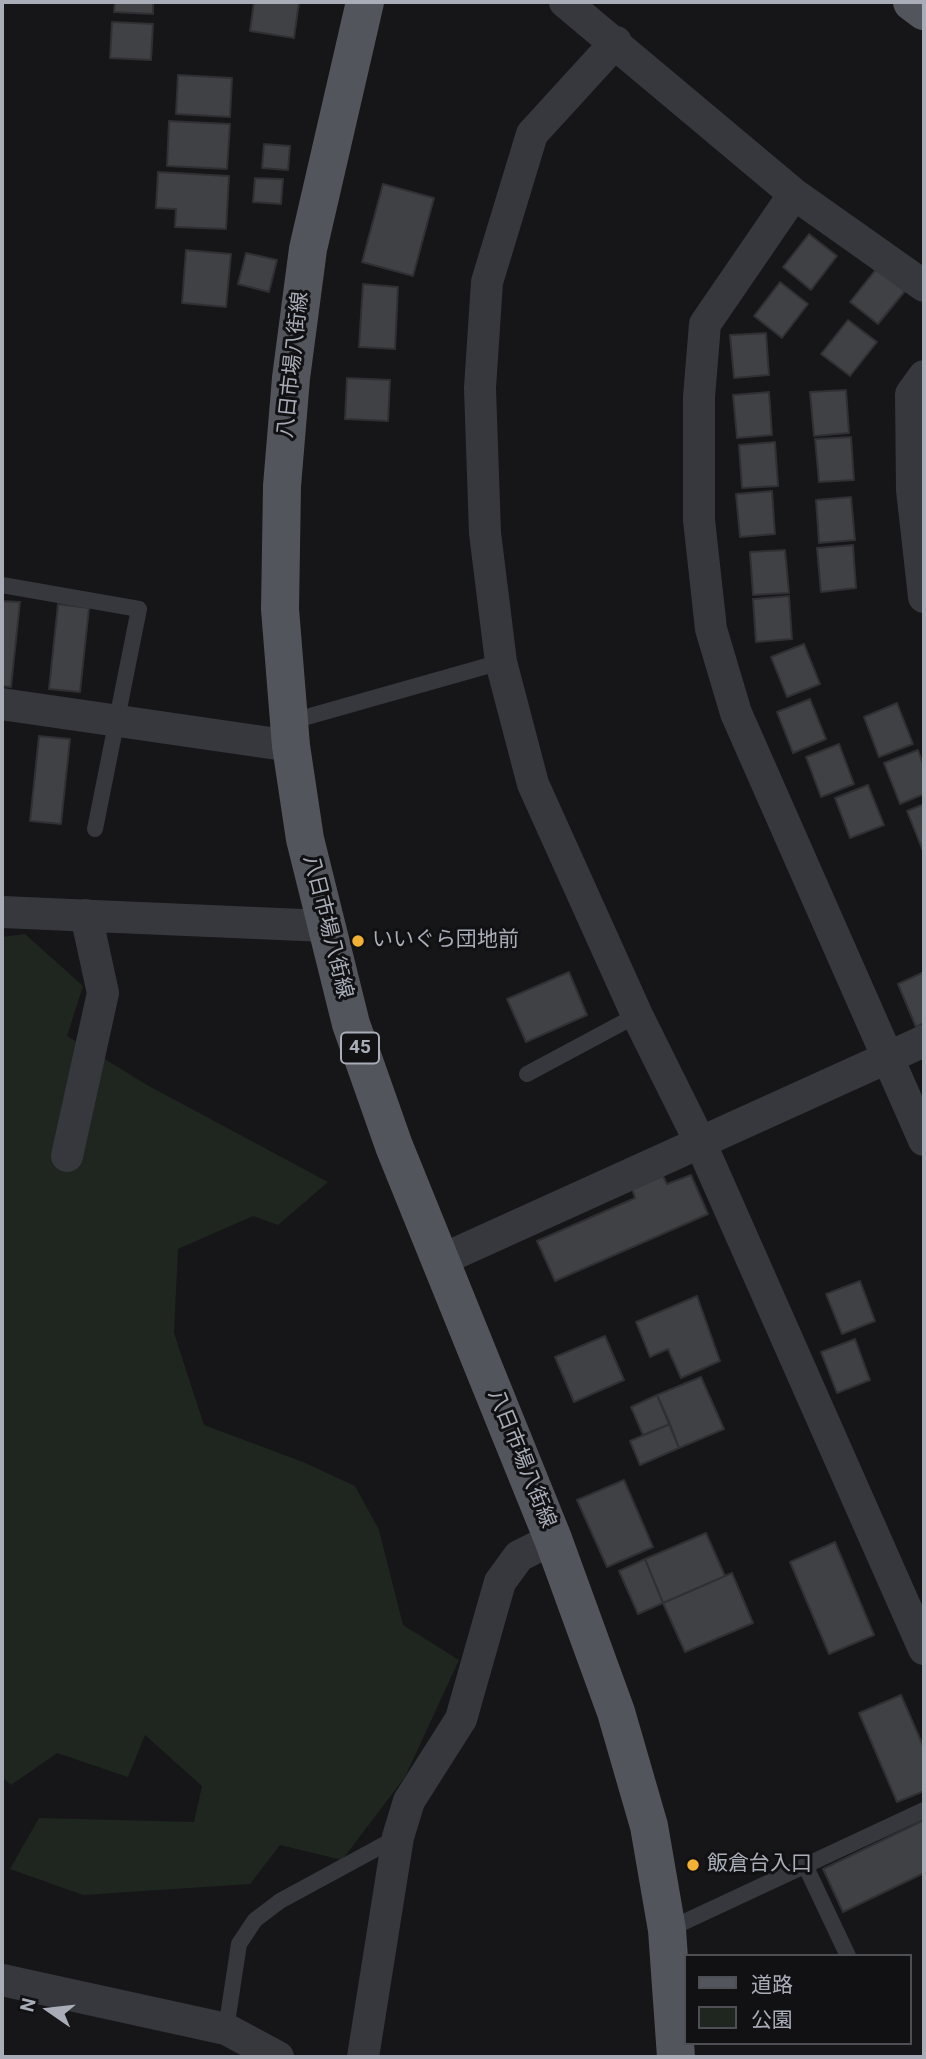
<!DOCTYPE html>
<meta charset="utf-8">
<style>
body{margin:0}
#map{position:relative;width:926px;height:2059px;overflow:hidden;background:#161618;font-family:Roboto,"Noto Sans JP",sans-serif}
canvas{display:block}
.frame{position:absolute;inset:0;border:4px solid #a8adb8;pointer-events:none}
.legend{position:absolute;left:684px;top:1954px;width:228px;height:91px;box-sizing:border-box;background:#111113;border:2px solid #4d4f55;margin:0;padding:9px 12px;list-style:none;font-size:21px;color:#a8adb8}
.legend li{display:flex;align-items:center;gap:14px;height:35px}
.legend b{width:35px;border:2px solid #4d4f55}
.north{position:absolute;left:14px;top:1975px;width:70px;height:70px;-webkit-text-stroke:5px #111113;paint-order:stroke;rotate:284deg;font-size:19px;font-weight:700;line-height:28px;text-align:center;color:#a8adb8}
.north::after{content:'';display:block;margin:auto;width:24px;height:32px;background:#a8adb8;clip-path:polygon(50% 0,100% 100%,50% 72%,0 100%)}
</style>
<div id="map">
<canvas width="926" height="2059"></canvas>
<div class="frame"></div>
<ul class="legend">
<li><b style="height:9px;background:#53555c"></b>道路</li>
<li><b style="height:19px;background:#1e261f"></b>公園</li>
</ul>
<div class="north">N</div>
</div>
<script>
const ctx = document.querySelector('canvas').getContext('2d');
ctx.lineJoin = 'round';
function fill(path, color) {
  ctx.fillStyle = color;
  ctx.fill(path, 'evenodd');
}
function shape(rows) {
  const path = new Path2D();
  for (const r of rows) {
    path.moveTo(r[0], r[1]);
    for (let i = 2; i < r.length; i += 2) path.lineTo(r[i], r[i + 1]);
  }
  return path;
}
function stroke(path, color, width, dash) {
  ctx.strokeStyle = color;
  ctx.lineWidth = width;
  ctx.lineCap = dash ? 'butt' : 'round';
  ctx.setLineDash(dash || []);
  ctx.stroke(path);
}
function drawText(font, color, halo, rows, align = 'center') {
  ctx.font = font + ' Roboto,"Noto Sans JP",sans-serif';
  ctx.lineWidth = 6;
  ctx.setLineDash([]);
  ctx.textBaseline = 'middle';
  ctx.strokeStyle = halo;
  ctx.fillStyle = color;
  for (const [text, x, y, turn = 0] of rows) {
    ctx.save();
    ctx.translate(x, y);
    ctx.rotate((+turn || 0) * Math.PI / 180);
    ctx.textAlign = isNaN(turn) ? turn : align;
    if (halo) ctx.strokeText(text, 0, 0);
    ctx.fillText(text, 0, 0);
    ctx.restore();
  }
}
fill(shape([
 [25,934,83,986,67,1036,147,1085,328,1182,278,1225,253,1216,178,1249,174,1333,204,1425,303,1462,355,1486,379,1530,403,1625,459,1660,405,1777,342,1860,280,1845,250,1884,83,1895,10,1869,39,1818,194,1822,202,1786,145,1735,128,1777,57,1753,11,1785,2,1777,2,937]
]), '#1e261f');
const building = shape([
 [115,2,153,2,153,14,114,12,115,2],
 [254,2,299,2,294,38,250,31,254,2],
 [112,22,153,24,151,60,110,58,112,22],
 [178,75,232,78,230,117,176,114,178,75],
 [169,121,230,124,227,169,167,166,169,121],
 [264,144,290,146,288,170,262,168,264,144],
 [158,172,229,176,226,229,175,227,176,209,156,208,158,172],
 [255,178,283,179,281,204,253,202,255,178],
 [383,184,434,198,413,276,362,262,383,184],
 [809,234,837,256,811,290,783,267,809,234],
 [186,250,231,254,226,307,182,303,186,250],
 [246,253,277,260,269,292,238,284,246,253],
 [877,268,905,291,878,324,850,302,877,268],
 [780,282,808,304,782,338,754,316,780,282],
 [363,284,398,287,395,349,359,347,363,284],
 [848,320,877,342,850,376,821,354,848,320],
 [766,333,769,375,734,378,730,335,766,333],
 [347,378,390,380,388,421,345,419,347,378],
 [846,390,849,433,814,436,810,392,846,390],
 [769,392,772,435,737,438,733,395,769,392],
 [851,437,854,480,819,482,815,439,851,437],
 [775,442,778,486,742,488,739,445,775,442],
 [772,491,775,534,740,537,736,494,772,491],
 [851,497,855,540,819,543,816,500,851,497],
 [853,545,856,588,821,592,817,548,853,545],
 [785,550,789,593,753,595,750,552,785,550],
 [789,596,792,639,756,642,753,599,789,596],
 [2,601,20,602,11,687,2,686,2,601],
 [58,604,89,608,80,692,49,689,58,604],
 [804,644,820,684,787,697,771,657,804,644],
 [810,699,826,739,793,753,777,712,810,699],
 [897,703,913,744,879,757,864,717,897,703],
 [39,736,70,739,61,824,30,821,39,736],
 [839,744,854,784,821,797,806,757,839,744],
 [918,750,924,767,924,794,900,804,884,763,918,750],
 [868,785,884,825,850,838,835,798,868,785],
 [924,804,924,851,923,851,907,811,924,804],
 [569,972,587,1015,526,1042,507,999,569,972],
 [924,972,924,1023,916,1027,898,984,924,972],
 [691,1175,708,1214,555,1281,537,1241,635,1198,632,1189,663,1176,667,1184,691,1175],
 [860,1281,875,1321,842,1334,826,1294,860,1281],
 [697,1296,720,1361,681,1378,668,1349,650,1357,636,1322,697,1296],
 [605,1336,624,1380,574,1402,555,1357,605,1336],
 [855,1339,870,1380,837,1393,821,1352,855,1339],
 [701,1377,724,1429,679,1448,657,1395,701,1377],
 [657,1395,670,1424,643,1435,631,1407,657,1395],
 [670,1424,679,1448,640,1465,630,1441,670,1424],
 [624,1480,653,1547,607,1567,577,1500,624,1480],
 [706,1533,725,1576,663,1603,645,1559,706,1533],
 [835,1542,874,1635,829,1654,790,1562,835,1542],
 [645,1559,663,1603,638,1614,619,1571,645,1559],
 [732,1573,753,1623,685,1652,663,1603,732,1573],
 [901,1695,924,1748,924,1791,897,1802,859,1713,901,1695],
 [924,1820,924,1873,843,1912,823,1869,924,1820]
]);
fill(building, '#404145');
stroke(building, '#303034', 2);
stroke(shape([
 [2,585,139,609,95,829],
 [289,722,501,662],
 [527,1074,637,1015],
 [805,1865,848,1956],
 [667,1930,924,1810],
 [226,2029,239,1944,255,1920,280,1901,398,1837]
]), '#37383d', 16);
stroke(shape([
 [565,2,794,194,924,286],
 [616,42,532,134,487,282,480,388,485,533,501,662,533,784,637,1015,700,1142,924,1649],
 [794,194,705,324,699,397,699,520,711,629,736,713,924,1140],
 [924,376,911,394,912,490,924,597],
 [2,704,291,746],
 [2,912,325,926],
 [67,1156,103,993,86,915],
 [441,1260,924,1041],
 [2,1980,226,2029,278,2057],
 [363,2057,398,1837,409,1801,461,1719,500,1582,519,1556,553,1539]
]), '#37383d', 32);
stroke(shape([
 [365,2,308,249,291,378,282,486,280,609,291,746,305,839,351,1024,394,1146,553,1539,616,1712,649,1826,667,1930,676,2057],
 [912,2,924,11]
]), '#53555c', 38);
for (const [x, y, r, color] of [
 [358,941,7,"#f2b134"],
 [693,1865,7,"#f2b134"]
]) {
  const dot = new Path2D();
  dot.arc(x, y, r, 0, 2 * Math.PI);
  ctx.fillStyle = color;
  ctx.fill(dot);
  stroke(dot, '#111113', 2.5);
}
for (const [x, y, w] of [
 [360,1048,38]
]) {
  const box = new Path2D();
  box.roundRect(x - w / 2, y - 15.5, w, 31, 5);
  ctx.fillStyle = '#111113';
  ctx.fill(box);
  stroke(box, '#a8adb8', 2);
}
drawText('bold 19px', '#a8adb8', null, [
 ["45",360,1048]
]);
drawText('21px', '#a8adb8', '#111113', [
 ["八日市場八街線",294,365,-84],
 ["八日市場八街線",327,927,76],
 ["八日市場八街線",521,1459,68]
]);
drawText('21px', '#a8adb8', '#111113', [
 ["いいぐら団地前",372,941],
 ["飯倉台入口",707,1865]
], 'left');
</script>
